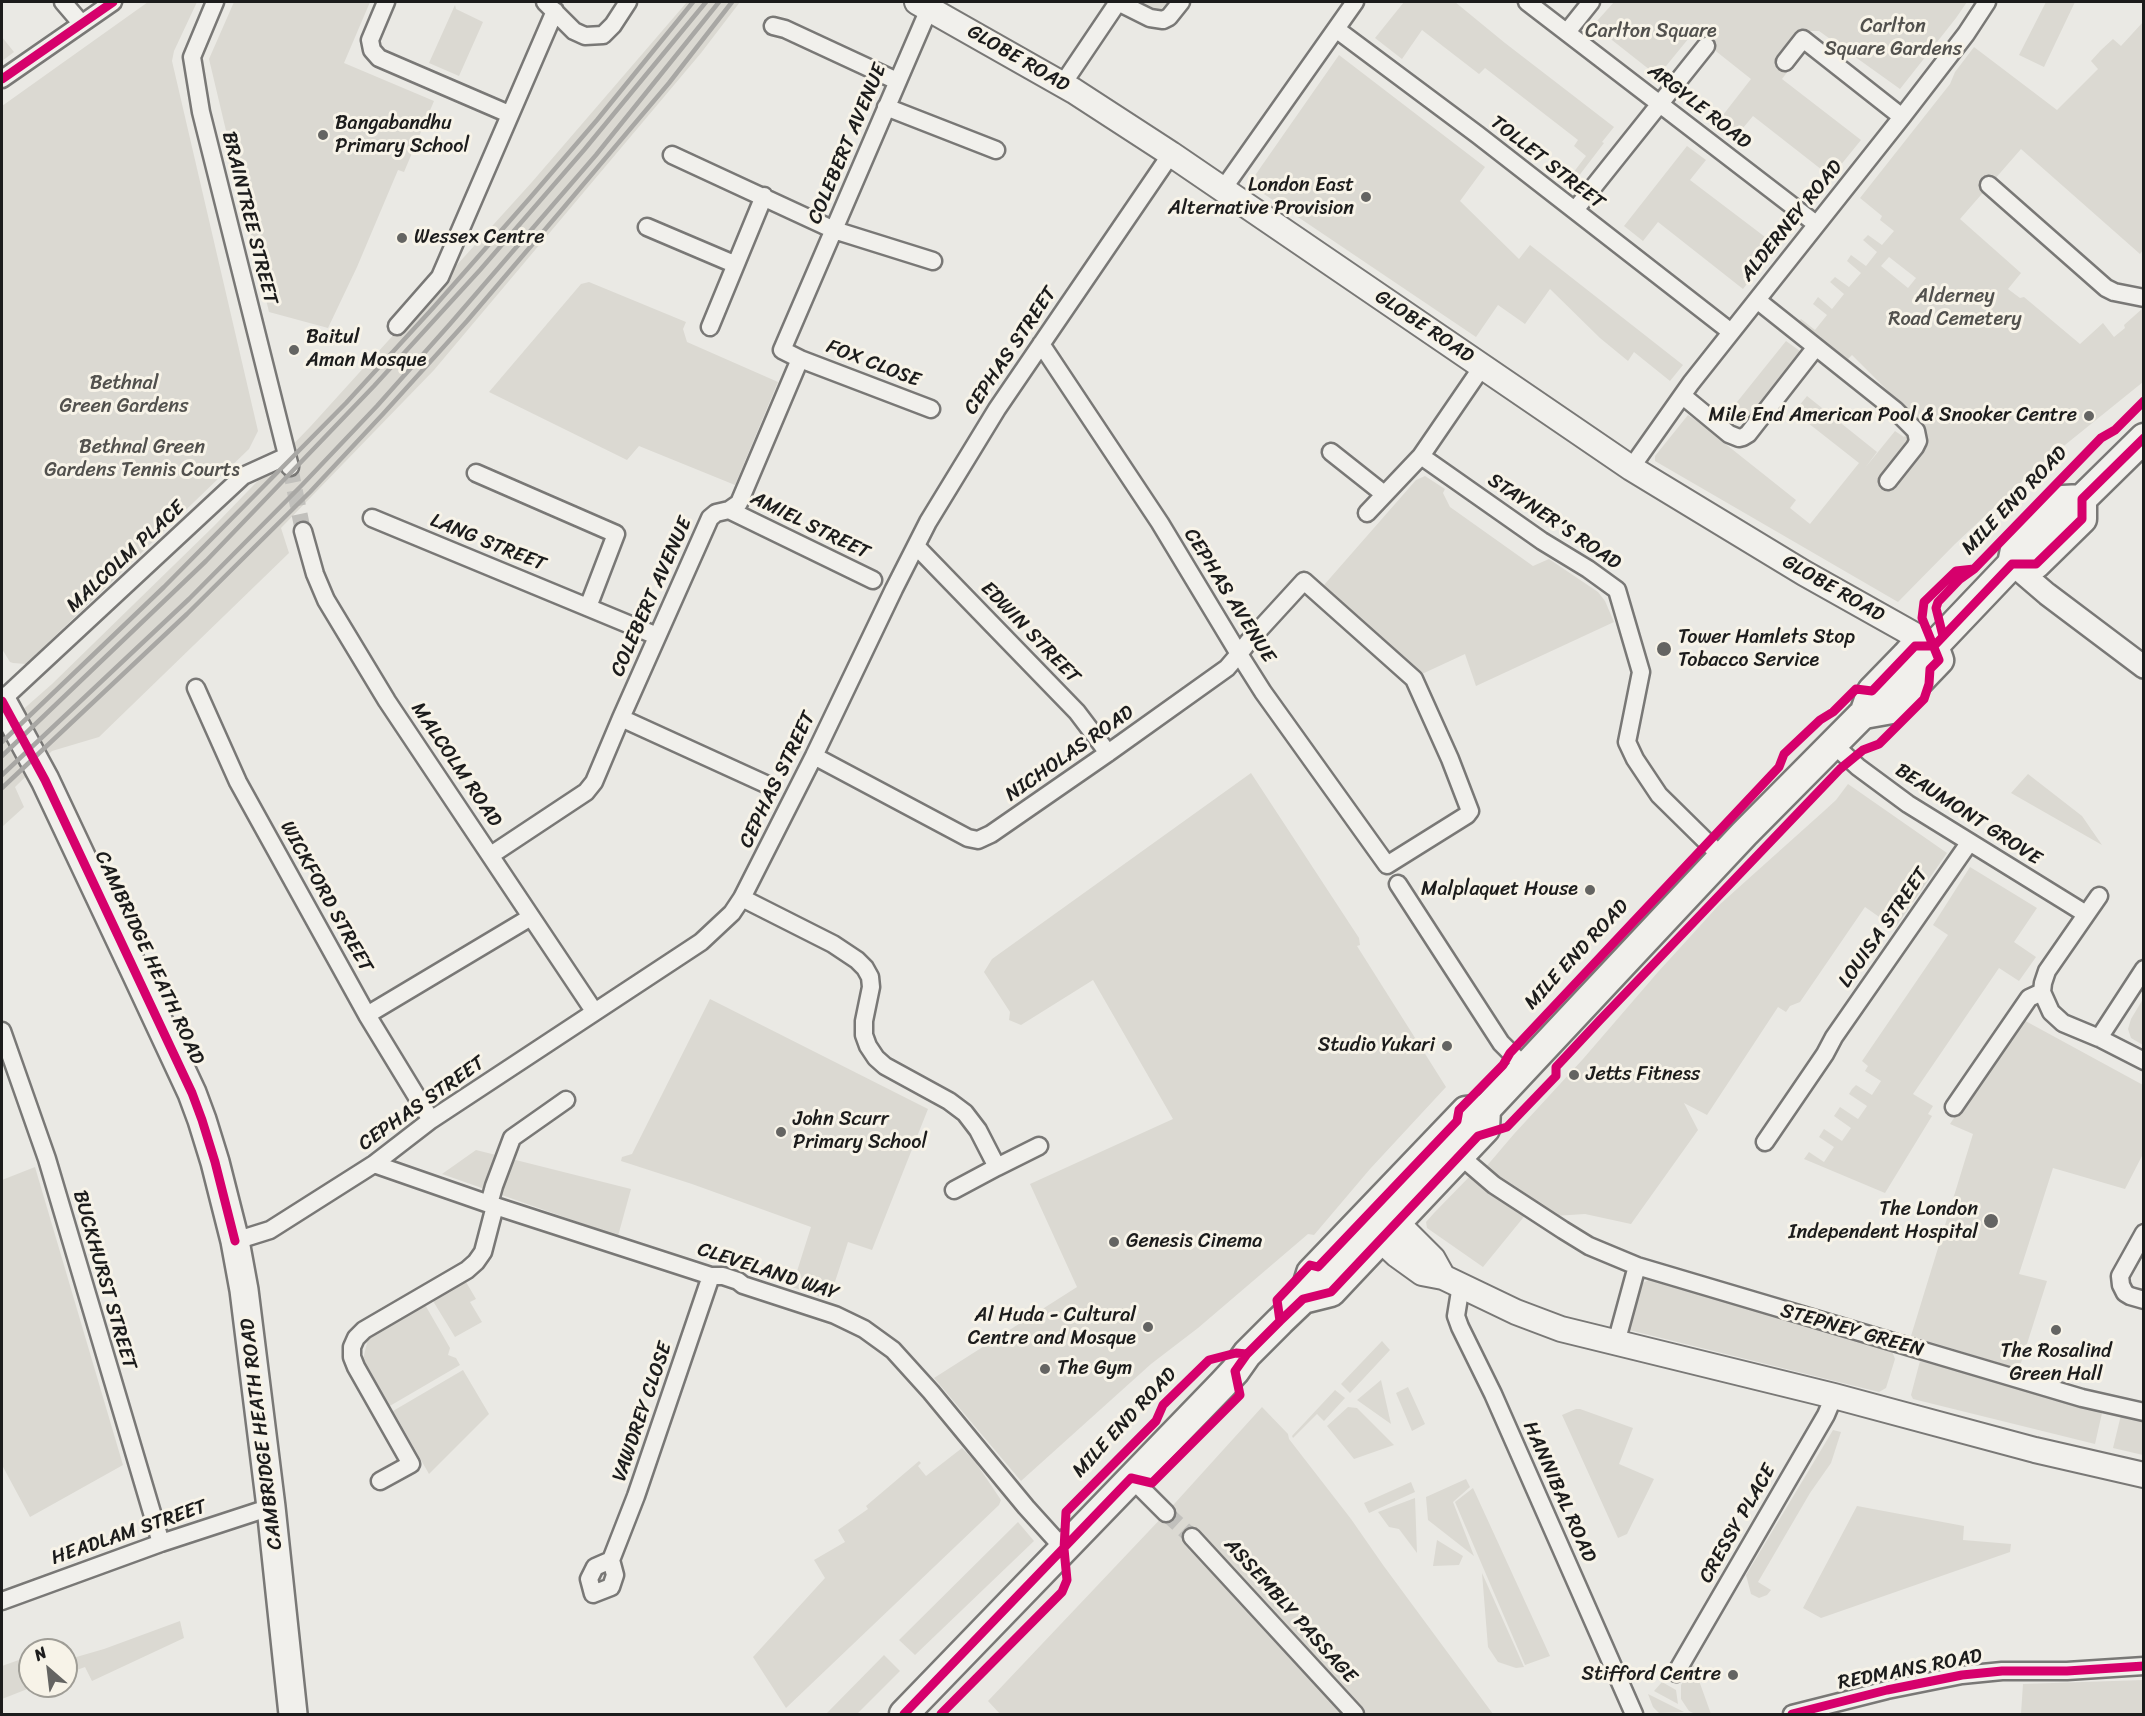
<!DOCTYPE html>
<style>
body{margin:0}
#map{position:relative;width:2145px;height:1716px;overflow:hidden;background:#eae9e4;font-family:Sriracha,sans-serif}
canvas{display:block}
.frame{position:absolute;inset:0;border:3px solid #1c1c1c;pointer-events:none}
.north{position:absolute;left:18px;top:1638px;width:60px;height:60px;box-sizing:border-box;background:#f7f3e8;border:2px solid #9f9d96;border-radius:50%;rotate:332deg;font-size:16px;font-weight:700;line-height:24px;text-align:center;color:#1c1c1c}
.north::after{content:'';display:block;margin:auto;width:21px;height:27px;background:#646462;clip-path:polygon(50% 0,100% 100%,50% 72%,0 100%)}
</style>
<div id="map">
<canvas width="2145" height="1716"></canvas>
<div class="frame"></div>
<div class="north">N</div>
</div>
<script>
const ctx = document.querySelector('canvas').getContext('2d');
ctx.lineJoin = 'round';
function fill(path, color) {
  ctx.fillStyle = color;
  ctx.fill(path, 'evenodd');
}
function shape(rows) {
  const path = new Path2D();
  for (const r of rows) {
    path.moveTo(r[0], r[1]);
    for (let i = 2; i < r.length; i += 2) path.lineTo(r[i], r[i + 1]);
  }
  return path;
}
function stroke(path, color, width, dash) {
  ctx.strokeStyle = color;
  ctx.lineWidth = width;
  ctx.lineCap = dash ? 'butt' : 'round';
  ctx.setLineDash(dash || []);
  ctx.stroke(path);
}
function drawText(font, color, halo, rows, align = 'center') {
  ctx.font = font + ' Sriracha,sans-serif';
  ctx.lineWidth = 6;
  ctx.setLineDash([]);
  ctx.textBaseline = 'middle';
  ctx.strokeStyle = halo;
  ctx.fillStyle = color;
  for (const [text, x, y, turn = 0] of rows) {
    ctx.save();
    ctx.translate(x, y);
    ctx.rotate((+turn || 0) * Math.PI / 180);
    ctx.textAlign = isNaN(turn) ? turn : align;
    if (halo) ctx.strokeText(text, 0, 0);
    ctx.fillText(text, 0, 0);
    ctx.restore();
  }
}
fill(shape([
 [148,2,197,2,174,51,172,61,258,431,249,449,26,664,13,663,10,662,2,649,2,106],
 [234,2,370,2,344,63,434,101,404,172,398,170,357,267,328,328,269,312,209,59],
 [687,2,740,2,701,53,434,370,281,528,289,553,99,737,52,751,15,787,24,807,2,827,2,728,52,684,214,526,310,427,532,182],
 [1139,2,1168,2,1161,9,1156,9],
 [1404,2,1455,2,1505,43,1614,127,1602,142,1604,143,1578,177,1573,173,1586,156,1574,146,1578,140,1485,68,1479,74,1422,30,1402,59,1375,38],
 [1614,2,1967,2,1956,18,1900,89,1819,31,1800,31,1779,57,1791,67,1782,79,1861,140,1831,177,1753,116,1743,128,1739,125,1730,136,1716,124,1751,79,1693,33,1662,71,1655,74,1598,29,1597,21],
 [2046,2,2075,2,2044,67,2019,55],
 [455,5,456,9,483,22,459,76,429,63],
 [2143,22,2143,250,2140,254,2021,149,1960,219,2021,273,2008,289,2020,298,2024,297,2080,344,2103,323,2114,337,2125,328,2124,325,2143,308,2143,382,2034,470,1955,544,1898,602,1655,461,1655,456,1688,415,1708,428,1718,438,1796,500,1790,508,1810,524,1859,463,1794,412,1807,396,1877,452,1865,468,1895,431,1904,437,1917,420,1852,355,1848,359,1798,322,1801,319,1815,330,1827,315,1813,304,1818,297,1832,309,1844,294,1830,282,1835,277,1849,287,1861,273,1847,261,1851,255,1866,266,1877,252,1863,240,1868,235,1882,245,1894,231,1880,220,1882,216,1860,198,1950,84,1955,72,1974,47,2057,110,2098,69,2091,61,2101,50,2113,39,2121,46],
 [1889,257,1916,278,1908,288,1881,266],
 [2,37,14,52,2,61],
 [1339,55,1485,167,1460,201,1519,259,1530,245,1683,365,1670,381,1634,352,1628,361,1600,338,1550,289,1525,324,1498,305,1476,337,1249,184],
 [1687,146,1706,160,1690,180,1777,246,1743,289,1658,222,1643,241,1624,226],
 [589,282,686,322,683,329,687,342,778,382,735,485,639,446,627,460,489,392,581,284],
 [1786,341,1800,351,1743,423,1729,412],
 [1425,476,1445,489,1443,493,1450,507,1533,566,1549,559,1598,592,1605,601,1614,622,1476,686,1465,654,1422,674,1324,585,1416,480],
 [1251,773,1359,938,1360,945,1357,946,1446,1087,1370,1169,1314,1235,1308,1234,1198,1328,1151,1364,1021,1481,934,1378,1077,1287,1030,1184,1173,1119,1093,980,1021,1025,1009,1020,1010,1012,984,972,992,959],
 [2028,774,2082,816,2102,845,2011,793],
 [1848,784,1947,853,1895,928,1865,907,1800,1002,1790,1006,1786,1012,1778,1007,1707,1115,1684,1103,1698,1130,1631,1224,1585,1214,1554,1216,1527,1213,1483,1267,1427,1228,1426,1222,1434,1213,1471,1175,1485,1168,1514,1134,1583,1059,1658,972,1718,906,1824,811,1836,800],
 [1970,867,2037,908,2014,942,2036,957,2019,981,1999,968,1913,1094,1933,1106,1928,1114,1932,1116,1885,1193,1804,1159,1809,1152,1824,1162,1834,1147,1819,1137,1824,1129,1842,1141,1851,1128,1834,1116,1840,1107,1858,1119,1867,1106,1849,1094,1852,1089,1856,1085,1872,1095,1881,1081,1865,1071,1868,1066,1862,1061,1948,935,1933,925],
 [710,999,928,1109,872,1250,848,1242,829,1300,792,1287,811,1227,692,1184,621,1161,622,1157,632,1154],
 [2143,999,2143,1045,2131,1038,2128,1029,2131,1019],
 [2020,1018,2143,1085,2143,1154,2125,1189,2053,1168,2019,1274,2047,1281,2019,1369,1911,1336,1973,1134,1950,1124],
 [476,1150,631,1189,618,1236,442,1174],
 [35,1167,123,1465,30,1517,2,1465,2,1180],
 [1650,1279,1892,1351,1895,1359,1886,1388,1879,1392,1629,1330,1643,1283],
 [466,1282,476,1299,470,1302,482,1322,455,1337,433,1301],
 [424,1303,450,1348,448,1355,456,1358,460,1365,388,1407,362,1363,369,1335],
 [1382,1341,1390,1350,1350,1393,1341,1384],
 [1920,1361,2100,1409,2102,1413,2095,1444,1913,1399,1911,1395],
 [463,1370,489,1414,429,1474,393,1411],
 [1381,1380,1391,1424,1357,1400],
 [1408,1387,1425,1424,1412,1431,1396,1393],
 [1335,1390,1345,1398,1324,1421,1317,1414,1293,1438,1292,1436],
 [1262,1407,1288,1434,1289,1439,1351,1519,1383,1565,1493,1714,1000,1714,988,1701,1166,1513],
 [1348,1407,1357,1408,1394,1445,1354,1459,1327,1426],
 [1576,1409,1580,1409,1633,1428,1619,1464,1654,1479,1627,1534,1618,1538,1562,1415],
 [2121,1415,2143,1419,2143,1455,2113,1448],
 [1833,1430,1841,1432,1831,1463,1810,1493,1758,1582,1771,1590,1767,1595,1759,1598,1751,1594,1746,1575],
 [962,1448,974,1460,1001,1500,999,1505,786,1708,753,1657,825,1578,814,1560,845,1542,838,1530,868,1509,866,1506,919,1461,921,1463,918,1466,926,1476],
 [1466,1479,1470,1487,1453,1502,1474,1556,1428,1520,1426,1497],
 [1411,1482,1415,1492,1369,1513,1364,1503],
 [1473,1488,1550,1656,1525,1665,1455,1502],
 [1415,1498,1417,1553,1399,1529,1389,1527,1378,1512],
 [1857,1506,1964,1526,1963,1540,2011,1544,2010,1552,1821,1618,1803,1608],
 [1018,1522,1034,1541,915,1655,899,1640],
 [1437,1540,1463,1556,1459,1565,1433,1566],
 [1482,1573,1524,1667,1516,1668,1498,1662,1488,1647],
 [180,1621,184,1638,92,1681,85,1667,66,1674,66,1660,104,1649],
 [884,1655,900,1671,857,1714,826,1714],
 [30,1656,30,1686,35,1686,2,1699,2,1666],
 [1693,1664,1711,1714,1695,1714,1689,1711,1681,1699,1681,1685],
 [2143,1680,2143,1714,2021,1714,2023,1684],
 [1662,1682,1676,1690,1678,1704,1654,1691],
 [1648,1694,1684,1712,1659,1713,1653,1707]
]), '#dbd9d2');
stroke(shape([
 [290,467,303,531],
 [1166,1513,1192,1537]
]), '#c1c0bc', 16, [16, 8]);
const minor = shape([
 [63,2,81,23],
 [215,2,192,57,201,112,290,467],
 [386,2,370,40,372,50,379,58,509,114],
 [545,2,574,31,585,36,603,35,613,25,628,2],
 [1118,2,1150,18,1163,20,1169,17,1181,2],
 [1527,2,1816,224],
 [773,26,785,29,897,81],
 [1336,29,1478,135,1731,332],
 [1567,32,1591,2],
 [1785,62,1803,39,1902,117],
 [2,79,113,2],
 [1062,85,1118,2],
 [886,107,996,150],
 [672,155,834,230,933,261],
 [1989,185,2106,288,2114,292,2144,298],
 [1223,189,1355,2],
 [1575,210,1706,46],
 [647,227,734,264],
 [1757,300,1895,410,1916,431,1918,441,1915,447,1888,481],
 [397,326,440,277,555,11],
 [710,327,764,196],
 [800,359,931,409],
 [1683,396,1729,434,1739,438,1743,437,1748,434,1816,347],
 [1331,452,1384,494],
 [1421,456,1542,541,1588,569,1617,590,1641,672,1627,742,1635,759,1659,795,1722,857],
 [1631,468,1691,383,1902,117,1966,34,1987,2],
 [476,473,616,534,588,607],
 [729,510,873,580],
 [1367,513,1421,456,1482,367],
 [372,518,657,636],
 [303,531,315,574,326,600,387,701,594,1011],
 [916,546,1077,712,1108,753],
 [196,688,238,782,367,1015,431,1120],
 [2,700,243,476,287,456],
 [621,718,770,786],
 [1833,744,1858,767,1908,804,2086,914],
 [814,756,968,838,978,840,991,834,1108,753,1227,668,1239,654,1249,641,1304,581,1414,679,1450,759,1470,811,1467,815,1387,865,1263,692,1239,654,1160,523,1041,344],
 [491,855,586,792,594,782,621,718,710,518,716,513,729,510,739,503,800,359,782,350,932,2],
 [1398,884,1501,1043,1525,1067],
 [2099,896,2047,971,2043,983,2042,992,2051,1012,2063,1023,2099,1038,2144,1061],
 [742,898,833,944,857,960,865,968,870,977,871,987,864,1021,864,1035,868,1046,876,1058,885,1066,949,1101,965,1113,978,1130,997,1167,954,1190],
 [367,1015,531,917],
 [2,1031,47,1159,161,1543],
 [2099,1038,2144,969],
 [1954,1107,2029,998,2042,992],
 [1765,1142,1825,1054,1834,1037,1969,843],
 [1459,1155,1494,1185,1563,1230,1589,1246,1637,1266,2082,1398,2144,1412],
 [374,1164,489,1204,711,1276,723,1276,738,1281,743,1285,835,1315,864,1329,893,1350,931,1392,1026,1507,1064,1549],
 [997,1167,1039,1146],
 [489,1204,494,1186,512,1138,566,1100],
 [2144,1233,2120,1276,2121,1285,2125,1293,2130,1296,2144,1300],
 [235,1241,270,1230,374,1164,431,1120,701,942,732,913,742,898,814,756,894,589,928,522,997,409,1171,154],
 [1461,1285,1456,1316,1460,1327,1493,1394,1634,1714],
 [1616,1343,1637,1266],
 [1131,1478,1166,1513],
 [380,1481,411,1464,356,1367,352,1357,352,1347,356,1338,364,1330,467,1270,476,1262,483,1252,495,1206],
 [1192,1537,1355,1714],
 [611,1560,595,1567,589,1579,593,1594,611,1587,615,1575,611,1560,636,1496,711,1276],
 [2,1601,161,1543,271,1507],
 [1676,1673,1826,1415,1834,1396],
 [1792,1714,1887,1690,1962,1675,2002,1671,2067,1671,2144,1666]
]);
const tertiary = shape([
 [2012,564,2047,594,2144,667]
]);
const secondary = shape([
 [917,2,1074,91,1171,154,1631,468,1804,573,1934,646],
 [1384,1210,1433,1259,1443,1277],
 [1367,1227,1397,1255,1422,1273,1443,1277,1516,1312,1561,1329,1834,1396,2035,1450,2144,1475]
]);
const primary = shape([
 [2,701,45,780,136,973,192,1093,202,1120,215,1162,235,1241,244,1290,271,1507,293,1714]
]);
const trunk = shape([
 [2012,564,2036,564,2082,519,2082,499],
 [1864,714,1892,709,1939,660,1934,646],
 [1303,1299,1311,1273,1466,1111,1486,1109],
 [904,1714,1222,1385,1235,1371,1247,1354,1280,1321,1303,1299,1331,1292,1346,1276,1485,1129,1486,1109,1490,1105,1744,834,1860,717,1864,714,1872,691,1906,656,1915,646,1934,646,2012,564,2016,545,2025,536,2063,500,2082,499,2144,438]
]);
stroke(minor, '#797876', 21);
stroke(tertiary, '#797876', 26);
stroke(secondary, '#797876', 28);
stroke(primary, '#797876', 32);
stroke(trunk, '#797876', 33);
stroke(minor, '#f1f0ec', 16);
stroke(tertiary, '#f1f0ec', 21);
stroke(secondary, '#f1f0ec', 24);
stroke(primary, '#f1f0ec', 27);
stroke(trunk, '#f1f0ec', 28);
stroke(shape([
 [2,742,164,587,346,403,433,308,529,199,597,120,693,2],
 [2,756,206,561,374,386,480,270,584,150,706,2],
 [2,775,189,599,302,485,377,406,450,324,596,155,719,2],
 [2,788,187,614,310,492,383,414,467,321,560,212,669,83,732,2]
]), '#a8a7a4', 4.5);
stroke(shape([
 [2,79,113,2],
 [1943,636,1936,608,1938,602,1960,579,1974,569,2101,438,2115,430,2144,401],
 [2,701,45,780,192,1093,202,1120,215,1162,235,1241],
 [1280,1321,1277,1300,1310,1265,1318,1267,1457,1121,1459,1110,1503,1065,1510,1053,1779,767,1784,754,1820,720,1833,712,1856,689,1872,691,1915,646,1934,646,2012,564,2036,564,2082,519,2082,499,2144,438],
 [904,1714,1131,1478,1152,1483,1240,1395,1235,1371,1247,1354,1280,1321,1303,1299,1331,1292,1478,1136,1507,1127,1556,1076,1556,1067,1600,1020,1840,769,1863,750,1879,744,1924,699,1929,684,1930,669,1939,660,1922,618,1924,602,1956,571,1974,569],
 [941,1714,1062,1592,1067,1580,1064,1549,1066,1512,1156,1421,1163,1405,1209,1360,1236,1353,1247,1354],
 [1792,1714,1887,1690,1962,1675,2002,1671,2067,1671,2144,1666]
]), '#d6006c', 9);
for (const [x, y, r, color] of [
 [323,135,6,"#646462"],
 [1366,197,6,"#646462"],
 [402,238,6,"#646462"],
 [294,350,6,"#646462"],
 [2089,416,6,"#646462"],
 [1664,649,8,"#646462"],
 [1590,890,6,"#646462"],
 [1447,1046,6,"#646462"],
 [1574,1075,6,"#646462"],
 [781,1132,6,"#646462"],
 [1991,1221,8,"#646462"],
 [1114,1242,6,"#646462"],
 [1148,1327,6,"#646462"],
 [2056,1330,6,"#646462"],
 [1045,1369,6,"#646462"],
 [1733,1675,6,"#646462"]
]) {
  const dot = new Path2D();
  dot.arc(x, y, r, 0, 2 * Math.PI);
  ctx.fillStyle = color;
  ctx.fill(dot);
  stroke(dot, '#f7f3e8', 2);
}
drawText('20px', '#52514e', '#f7f3e8', [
 ["Carlton",1893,27],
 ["Square Gardens",1893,50],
 ["Carlton Square",1651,32],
 ["Alderney",1955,297],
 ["Road Cemetery",1955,320],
 ["Bethnal",124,384],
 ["Green Gardens",124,407],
 ["Bethnal Green",142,448],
 ["Gardens Tennis Courts",142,471]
]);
drawText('20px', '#1c1c1c', '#f7f3e8', [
 ["GLOBE ROAD",1018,59,30],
 ["ARGYLE ROAD",1699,107,38],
 ["COLEBERT AVENUE",848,144,-67],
 ["TOLLET STREET",1547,163,38],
 ["BRAINTREE STREET",249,218,76],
 ["ALDERNEY ROAD",1792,221,-51],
 ["GLOBE ROAD",1424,327,34],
 ["CEPHAS STREET",1011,351,-56],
 ["FOX CLOSE",873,364,21],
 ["MILE END ROAD",2015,501,-46],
 ["STAYNER'S ROAD",1554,522,34],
 ["AMIEL STREET",810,526,26],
 ["LANG STREET",488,543,22],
 ["MALCOLM PLACE",126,557,-43],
 ["GLOBE ROAD",1833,589,30],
 ["CEPHAS AVENUE",1229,596,58],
 ["COLEBERT AVENUE",652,597,-66],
 ["EDWIN STREET",1030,633,46],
 ["NICHOLAS ROAD",1070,754,-35],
 ["MALCOLM ROAD",456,765,56],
 ["CEPHAS STREET",778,780,-64],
 ["BEAUMONT GROVE",1968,815,33],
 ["WICKFORD STREET",326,897,61],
 ["LOUISA STREET",1884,928,-55],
 ["MILE END ROAD",1577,955,-47],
 ["CAMBRIDGE HEATH ROAD",149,958,65],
 ["CEPHAS STREET",422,1104,-35],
 ["CLEVELAND WAY",768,1272,18],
 ["BUCKHURST STREET",104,1280,74],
 ["STEPNEY GREEN",1852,1331,16],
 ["VAWDREY CLOSE",643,1412,-71],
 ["MILE END ROAD",1125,1423,-47],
 ["CAMBRIDGE HEATH ROAD",262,1434,-97],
 ["HANNIBAL ROAD",1559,1492,66],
 ["CRESSY PLACE",1738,1524,-60],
 ["HEADLAM STREET",129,1533,-19],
 ["ASSEMBLY PASSAGE",1290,1611,48],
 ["REDMANS ROAD",1910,1670,-11]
]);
drawText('20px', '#1c1c1c', '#f7f3e8', [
 ["Bangabandhu",335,124],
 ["Primary School",335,147],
 ["London East",1354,186,"right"],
 ["Alternative Provision",1354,209,"right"],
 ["Wessex Centre",414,238],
 ["Baitul",306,338],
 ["Aman Mosque",306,361],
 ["Mile End American Pool & Snooker Centre",2077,416,"right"],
 ["Tower Hamlets Stop",1678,638],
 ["Tobacco Service",1678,661],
 ["Malplaquet House",1578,890,"right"],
 ["Studio Yukari",1435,1046,"right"],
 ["Jetts Fitness",1586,1075],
 ["John Scurr",793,1120],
 ["Primary School",793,1143],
 ["The London",1978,1210,"right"],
 ["Independent Hospital",1978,1233,"right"],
 ["Genesis Cinema",1126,1242],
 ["Al Huda - Cultural",1136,1316,"right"],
 ["Centre and Mosque",1136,1339,"right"],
 ["The Rosalind",2056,1352,"center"],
 ["Green Hall",2056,1375,"center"],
 ["The Gym",1057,1369],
 ["Stifford Centre",1721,1675,"right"]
], 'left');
</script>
